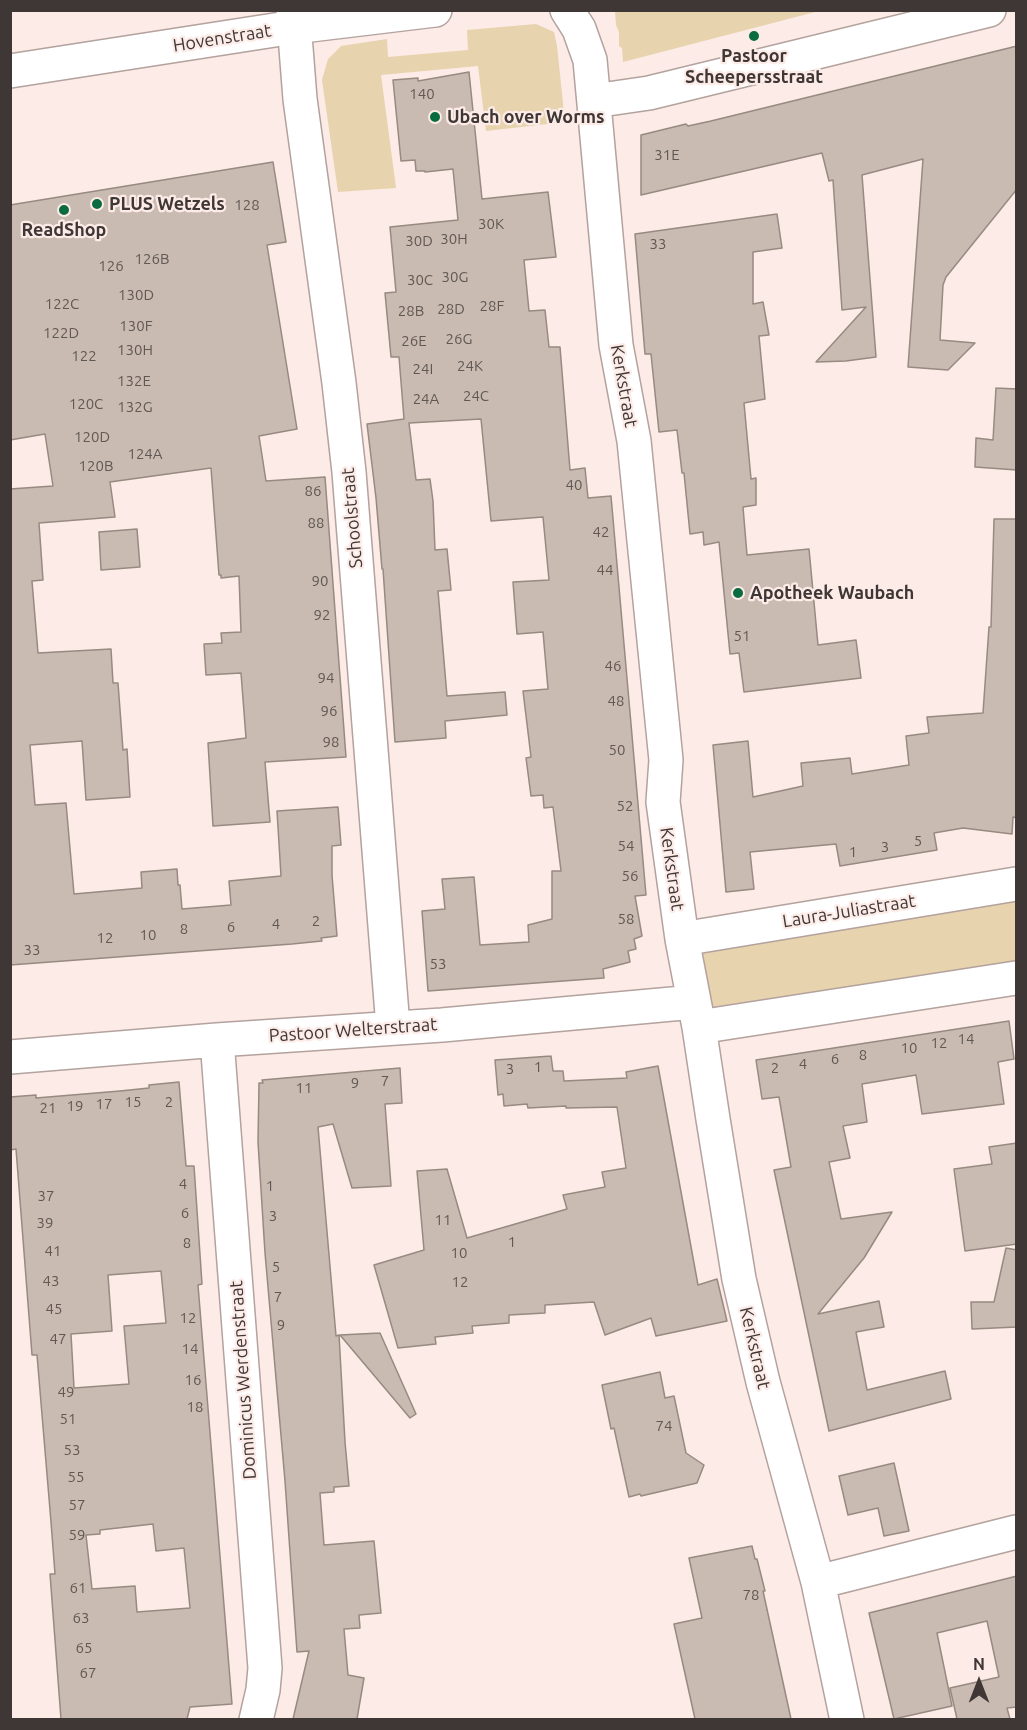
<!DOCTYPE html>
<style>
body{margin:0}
#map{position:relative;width:1027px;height:1730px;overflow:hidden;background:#fdebe7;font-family:Ubuntu,sans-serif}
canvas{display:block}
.frame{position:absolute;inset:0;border:12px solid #3e3735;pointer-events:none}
.north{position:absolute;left:949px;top:1652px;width:60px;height:60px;-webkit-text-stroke:4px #fdebe7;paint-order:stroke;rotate:0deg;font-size:16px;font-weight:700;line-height:24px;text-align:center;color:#3e3735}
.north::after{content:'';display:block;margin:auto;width:21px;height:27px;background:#3e3735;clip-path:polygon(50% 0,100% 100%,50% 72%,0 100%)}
</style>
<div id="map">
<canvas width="1027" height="1730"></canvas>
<div class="frame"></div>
<div class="north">N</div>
</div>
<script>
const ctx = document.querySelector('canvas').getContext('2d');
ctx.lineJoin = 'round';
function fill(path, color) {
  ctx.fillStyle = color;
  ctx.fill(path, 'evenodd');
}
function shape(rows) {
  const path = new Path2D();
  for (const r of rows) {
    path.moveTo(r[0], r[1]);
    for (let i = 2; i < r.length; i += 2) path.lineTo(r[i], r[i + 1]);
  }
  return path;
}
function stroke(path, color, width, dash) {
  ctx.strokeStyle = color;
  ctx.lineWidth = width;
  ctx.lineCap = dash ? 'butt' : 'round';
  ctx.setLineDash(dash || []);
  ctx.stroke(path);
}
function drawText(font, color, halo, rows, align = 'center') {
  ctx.font = font + ' Ubuntu,sans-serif';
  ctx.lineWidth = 4.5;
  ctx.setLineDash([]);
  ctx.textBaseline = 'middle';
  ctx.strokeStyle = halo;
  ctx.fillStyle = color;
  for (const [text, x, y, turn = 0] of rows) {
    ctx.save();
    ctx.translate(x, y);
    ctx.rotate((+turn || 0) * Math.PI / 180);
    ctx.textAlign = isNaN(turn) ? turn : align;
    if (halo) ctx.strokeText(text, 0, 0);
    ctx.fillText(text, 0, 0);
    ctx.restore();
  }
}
fill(shape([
 [615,11,615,10,819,11,623,62,622,48,619,46,619,32,616,25],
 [536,24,554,32,557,46,565,122,486,131,478,66,381,75,396,188,338,192,322,80,328,59,341,46,387,39,388,57,468,50,467,30],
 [1016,894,1016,966,772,1004,710,1009,699,954,703,948]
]), '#e7d3ad');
const building = shape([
 [1017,46,1017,189,946,277,943,285,940,340,975,343,948,370,908,367,923,159,862,175,876,357,846,361,816,362,866,307,842,310,833,180,829,181,822,153,641,195,641,135,686,124,688,126,711,121,1017,46],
 [469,72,482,199,548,192,556,257,524,260,529,311,545,310,549,347,560,347,570,470,585,468,588,498,611,496,646,895,635,896,642,936,634,939,636,949,628,951,630,962,603,969,604,978,428,991,422,911,445,909,442,879,474,877,480,945,529,942,528,925,552,919,552,871,561,871,553,807,544,808,543,795,531,796,526,758,531,757,523,691,548,689,543,632,517,634,513,582,549,580,543,517,491,521,481,419,409,423,416,480,430,479,433,501,435,550,447,549,451,590,438,591,447,696,505,692,507,715,445,721,446,738,395,742,383,569,382,569,376,498,367,424,404,419,399,357,391,357,385,293,396,292,390,227,458,220,453,169,425,172,425,171,416,171,415,160,401,161,393,80,418,78,418,81,469,72],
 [273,162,286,242,267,245,297,429,259,436,266,481,325,477,346,757,265,762,270,822,213,826,208,743,246,738,241,673,206,675,204,644,222,643,221,633,241,632,239,576,221,578,221,575,219,575,211,468,110,482,115,517,39,523,43,580,32,581,38,653,111,649,113,683,118,683,123,750,127,749,130,797,86,800,82,741,30,745,35,805,66,803,74,894,142,888,141,872,177,869,178,885,180,885,182,909,231,905,229,881,281,876,277,811,338,807,341,845,332,846,332,875,337,936,321,938,322,941,292,944,10,965,10,489,53,486,45,434,10,440,10,205,273,162],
 [777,214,782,248,753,252,753,304,763,302,769,335,759,336,765,399,744,403,751,479,756,478,756,505,743,507,747,555,809,549,818,645,856,640,861,678,744,692,739,653,730,654,719,542,704,545,703,532,690,534,684,473,682,473,677,430,659,432,651,354,645,354,635,234,777,214],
 [996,388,1017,389,1017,470,975,467,976,438,993,440,996,388],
 [994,519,1017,519,1017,818,1013,817,1012,834,963,828,934,833,937,850,840,866,836,844,750,852,754,889,726,892,713,745,748,741,753,797,803,786,801,763,850,758,852,774,909,765,906,736,929,733,927,717,983,713,989,627,991,627,994,519],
 [137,529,140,567,101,570,99,532,137,529],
 [1009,1021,1014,1059,998,1062,1004,1104,922,1114,916,1075,862,1084,867,1122,843,1126,850,1158,829,1162,841,1219,892,1212,864,1258,818,1314,879,1301,884,1327,856,1332,867,1390,945,1371,951,1399,829,1431,774,1170,791,1167,779,1097,762,1099,756,1060,1009,1021],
 [551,1056,553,1071,563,1071,564,1081,627,1078,626,1072,658,1066,698,1285,717,1279,727,1321,656,1336,651,1318,605,1335,594,1302,545,1305,545,1313,509,1315,509,1323,472,1326,473,1333,435,1337,436,1344,398,1348,374,1265,424,1250,417,1171,447,1169,467,1238,567,1209,563,1195,605,1187,602,1172,626,1168,617,1107,566,1108,566,1106,528,1108,527,1104,504,1106,503,1094,498,1095,495,1060,551,1056],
 [400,1068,402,1103,385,1104,391,1186,352,1188,333,1124,318,1127,336,1336,339,1335,345,1442,349,1486,334,1487,334,1492,320,1493,324,1545,374,1541,381,1613,359,1615,360,1628,344,1629,348,1675,364,1678,357,1719,293,1719,309,1651,297,1652,285,1481,265,1253,258,1142,259,1083,263,1083,262,1080,400,1068],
 [179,1082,186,1166,194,1166,202,1284,198,1285,232,1704,190,1707,187,1719,61,1719,50,1574,55,1574,51,1522,37,1355,32,1355,16,1149,10,1150,10,1097,36,1095,36,1098,120,1091,149,1088,149,1085,179,1082],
 [161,1271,166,1323,124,1326,129,1384,74,1388,71,1334,112,1331,108,1275,161,1271],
 [153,1524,156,1551,184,1548,190,1608,137,1612,135,1586,92,1589,86,1535,100,1534,100,1530,153,1524],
 [1017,1143,1017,1244,965,1251,954,1169,992,1164,989,1147,1017,1143],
 [1006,1248,1017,1250,1017,1327,972,1329,971,1302,994,1302,1006,1248],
 [380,1333,416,1414,410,1418,340,1335,380,1333],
 [660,1372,665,1398,674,1396,686,1453,704,1465,697,1483,641,1496,640,1494,629,1497,614,1428,611,1429,602,1385,660,1372],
 [894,1463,909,1531,884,1536,878,1508,848,1515,839,1476,894,1463],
 [752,1546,755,1559,757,1559,765,1591,763,1591,791,1719,695,1719,674,1624,702,1618,689,1558,752,1546],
 [1017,1576,1017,1707,1007,1708,1010,1719,957,1719,950,1688,999,1677,987,1621,937,1633,952,1706,894,1719,869,1613,1017,1576]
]);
fill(building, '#c9bbb1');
stroke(building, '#978a81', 1.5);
const minor = shape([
 [293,10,300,99,339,383,349,472,393,1027],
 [567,10,579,29,590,60,616,345,634,441,666,760,663,802,682,939,699,1027,713,1119,739,1279,763,1382,818,1582,847,1720],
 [10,71,294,27,435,10],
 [594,101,649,93,989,10],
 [682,939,1016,884],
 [699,1027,1016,978],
 [217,1040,265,1668,263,1690,256,1720],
 [10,1057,217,1040,442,1025,694,1002],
 [818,1582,1016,1532]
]);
stroke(minor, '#b3a29d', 36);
stroke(minor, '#fff', 33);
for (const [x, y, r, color] of [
 [754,36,6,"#096b40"],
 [435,117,6,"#096b40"],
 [97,204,6,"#096b40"],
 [64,210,6,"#096b40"],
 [738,593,6,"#096b40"]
]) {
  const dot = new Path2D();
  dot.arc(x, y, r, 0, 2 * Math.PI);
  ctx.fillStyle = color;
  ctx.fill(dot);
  stroke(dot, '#fdebe7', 2);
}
drawText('15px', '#615854', null, [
 ["140",422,94],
 ["31E",667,155],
 ["128",247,205],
 ["30K",491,224],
 ["30H",454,239],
 ["30D",419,241],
 ["33",658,244],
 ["126B",152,259],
 ["126",111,266],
 ["30G",455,277],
 ["30C",420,280],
 ["130D",136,295],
 ["122C",62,304],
 ["28F",492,306],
 ["28D",451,309],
 ["28B",411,311],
 ["130F",136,326],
 ["122D",61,333],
 ["26G",459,339],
 ["26E",414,341],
 ["130H",135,350],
 ["122",84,356],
 ["24K",470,366],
 ["24I",423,369],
 ["132E",134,381],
 ["24C",476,396],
 ["24A",426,399],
 ["120C",86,404],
 ["132G",135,407],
 ["120D",92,437],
 ["124A",145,454],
 ["120B",96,466],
 ["40",574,485],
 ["86",313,491],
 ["88",316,523],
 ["42",601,532],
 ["44",605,570],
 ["90",320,581],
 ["92",322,615],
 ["51",742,636],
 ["46",613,666],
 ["94",326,678],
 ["48",616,701],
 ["96",329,711],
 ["98",331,742],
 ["50",617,750],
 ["52",625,806],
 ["5",918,841],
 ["54",626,846],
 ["3",885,847],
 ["1",853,852],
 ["56",630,876],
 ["58",626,919],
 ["2",316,921],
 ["4",276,924],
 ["6",231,927],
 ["8",184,929],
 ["10",148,935],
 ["12",105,938],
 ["33",32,950],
 ["53",438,964],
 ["14",966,1039],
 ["12",939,1043],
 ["10",909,1048],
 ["8",863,1055],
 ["6",835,1059],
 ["4",803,1064],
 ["1",538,1067],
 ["2",775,1068],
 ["3",510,1069],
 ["7",385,1081],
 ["9",355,1083],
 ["11",304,1088],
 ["15",133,1102],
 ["2",169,1102],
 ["17",104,1104],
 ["19",75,1106],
 ["21",48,1108],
 ["4",183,1184],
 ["1",270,1186],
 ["37",46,1196],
 ["6",185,1213],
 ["3",273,1216],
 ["11",443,1220],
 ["39",45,1223],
 ["1",512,1242],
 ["8",187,1243],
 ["41",53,1251],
 ["10",459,1253],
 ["5",276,1267],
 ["43",51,1281],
 ["12",460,1282],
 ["7",278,1297],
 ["45",54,1309],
 ["12",188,1318],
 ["9",281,1325],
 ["47",58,1339],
 ["14",190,1349],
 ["16",193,1380],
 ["49",66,1392],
 ["18",195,1407],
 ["51",68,1419],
 ["74",664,1426],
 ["53",72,1450],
 ["55",76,1477],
 ["57",77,1505],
 ["59",77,1535],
 ["61",78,1588],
 ["78",751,1595],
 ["63",81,1618],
 ["65",84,1648],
 ["67",88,1673]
]);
drawText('18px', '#3e3735', '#fdebe7', [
 ["Hovenstraat",222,38,-9],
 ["Kerkstraat",624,386,80],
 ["Schoolstraat",352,518,-95],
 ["Kerkstraat",672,869,82],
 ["Laura-Juliastraat",849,911,-9],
 ["Pastoor Welterstraat",353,1030,-4],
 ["Kerkstraat",755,1348,77],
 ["Dominicus Werdenstraat",243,1380,-94]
]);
drawText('bold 18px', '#3e3735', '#fdebe7', [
 ["Pastoor",754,56,"center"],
 ["Scheepersstraat",754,77,"center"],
 ["Ubach over Worms",447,117],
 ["PLUS Wetzels",109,204],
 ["ReadShop",64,230,"center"],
 ["Apotheek Waubach",750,593]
], 'left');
</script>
